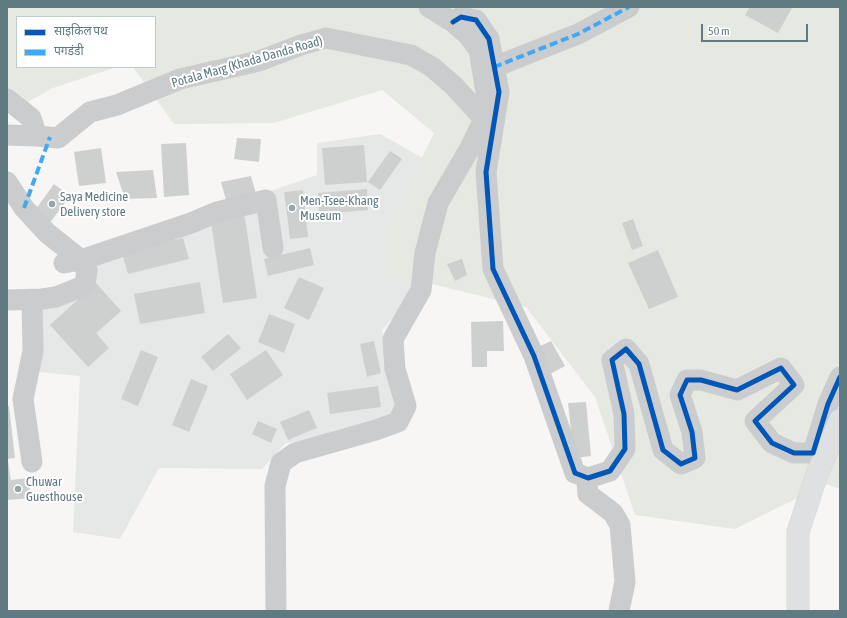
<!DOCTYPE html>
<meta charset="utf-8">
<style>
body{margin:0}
#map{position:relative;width:847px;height:618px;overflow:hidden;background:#f7f6f5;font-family:"Asap Condensed","Noto Sans Devanagari",sans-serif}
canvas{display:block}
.frame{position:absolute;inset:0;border:8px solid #607a82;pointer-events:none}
.legend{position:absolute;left:16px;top:16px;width:140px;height:52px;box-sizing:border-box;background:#fff;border:1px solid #bfcacd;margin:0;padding:5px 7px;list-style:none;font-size:12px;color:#607a82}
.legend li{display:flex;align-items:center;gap:8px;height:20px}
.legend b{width:20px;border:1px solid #bfcacd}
.scale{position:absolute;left:701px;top:24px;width:107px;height:18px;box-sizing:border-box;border:2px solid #607a82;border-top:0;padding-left:5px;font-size:12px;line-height:14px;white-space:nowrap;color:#607a82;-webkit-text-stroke:3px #fff;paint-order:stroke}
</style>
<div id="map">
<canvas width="847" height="618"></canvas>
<div class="frame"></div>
<ul class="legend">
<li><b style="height:5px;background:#0057b8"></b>साइकिल पथ</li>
<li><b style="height:5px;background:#3fa9f5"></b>पगडंडी</li>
</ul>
<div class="scale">50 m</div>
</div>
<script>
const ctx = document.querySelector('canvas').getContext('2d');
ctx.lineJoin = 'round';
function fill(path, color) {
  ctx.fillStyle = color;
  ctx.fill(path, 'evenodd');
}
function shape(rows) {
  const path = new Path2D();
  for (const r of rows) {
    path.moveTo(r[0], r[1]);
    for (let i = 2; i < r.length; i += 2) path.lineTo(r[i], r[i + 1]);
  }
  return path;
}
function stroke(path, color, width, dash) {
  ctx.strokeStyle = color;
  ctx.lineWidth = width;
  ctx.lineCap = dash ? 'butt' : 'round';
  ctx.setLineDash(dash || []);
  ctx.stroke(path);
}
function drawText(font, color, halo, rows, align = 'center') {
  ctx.font = font + ' "Asap Condensed",sans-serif';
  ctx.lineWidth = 4;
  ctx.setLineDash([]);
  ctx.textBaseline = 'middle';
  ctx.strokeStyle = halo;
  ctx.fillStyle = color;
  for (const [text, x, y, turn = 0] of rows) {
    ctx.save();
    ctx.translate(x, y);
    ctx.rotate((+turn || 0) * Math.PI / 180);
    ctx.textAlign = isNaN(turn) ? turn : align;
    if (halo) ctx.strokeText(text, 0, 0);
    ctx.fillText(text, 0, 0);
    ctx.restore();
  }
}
fill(shape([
 [380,134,444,170,408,301,382,330,395,405,387,433,286,443,262,469,159,468,120,539,73,532,80,376,38,372,38,307,84,298,84,259,206,213,317,175,317,143]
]), '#e6e8e7');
fill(shape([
 [7,7,840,7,840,489,826,484,735,529,635,515,595,397,526,307,387,273,389,225,434,133,382,90,274,123,174,124,133,67,155,67,155,17,17,17,17,67,117,67,53,88,7,113]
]), '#e6e8e2');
fill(shape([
 [750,7,791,7,792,8,778,33,745,15],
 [237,138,261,139,259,162,234,159],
 [186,143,189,195,164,197,161,144],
 [364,145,367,182,325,185,322,148],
 [101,148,106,183,79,186,74,152],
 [390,151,402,159,380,190,368,182],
 [153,170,157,198,125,199,116,172],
 [251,176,256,194,226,200,221,182],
 [54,184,70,196,49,224,33,213],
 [367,189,368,210,319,214,318,193],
 [303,190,308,237,290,239,284,192],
 [244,212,257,298,223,303,210,216],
 [633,219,643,246,632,250,622,223],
 [183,238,189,259,128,274,122,253],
 [310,248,314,265,268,276,264,259],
 [658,250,678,297,649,309,628,263],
 [462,259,467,275,455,281,447,264],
 [299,277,324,288,309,320,284,308],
 [200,282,205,313,140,324,134,294],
 [96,283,121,311,96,333,109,348,88,367,50,325],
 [269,314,295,324,284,353,258,342],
 [503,321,504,351,487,351,487,367,472,367,471,322],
 [228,334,241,348,213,371,201,357],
 [374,341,381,373,367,377,360,344],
 [551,341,565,366,550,374,536,348],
 [141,350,158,357,138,406,121,399],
 [266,350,283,375,247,400,230,374],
 [191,379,208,386,189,432,172,425],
 [378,386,381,407,330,414,327,393],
 [586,402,591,456,574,458,568,403],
 [7,406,9,406,15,458,7,459],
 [309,410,317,428,288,440,280,422],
 [258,421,277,429,271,443,252,434],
 [7,461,8,461,11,480,28,478,31,498,7,500]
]), '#ced0d0');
const major = shape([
 [798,611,798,532,817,474,840,420]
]);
stroke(major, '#d3d3d3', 23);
stroke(shape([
 [453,22,461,17,476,20,489,39,499,92,486,172,493,269,534,356,575,473,588,478,610,471,625,449,624,414,612,360,626,349,639,364,663,450,681,464,695,458,692,432,680,395,687,380,701,380,737,390,781,368,794,385,755,421,772,443,794,453,813,453,828,404,840,377],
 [494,67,578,34,629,7],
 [7,99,31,118,37,136],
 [7,135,37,136,58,138,90,112,117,105,180,79,259,61,301,45,326,38,411,55,432,67,454,86,484,119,486,92,479,50,467,34,453,22,429,7],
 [7,182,24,208,47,233,76,256,87,270,85,285,76,289,56,297,42,299,7,300],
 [64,263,84,259,191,223,217,212,266,200,273,248],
 [32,300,33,351,23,399,32,462],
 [588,478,587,482,588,494,613,513,620,525,625,582,619,611],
 [276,611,275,486,281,463,295,453,376,430,398,422,406,406,395,369,393,339,421,290,425,253,438,203,470,148,484,119]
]), '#cbcccd', 21);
stroke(major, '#dfe0e1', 22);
stroke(shape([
 [494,67,578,34,629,7],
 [24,208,50,137]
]), '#3fa9f5', 4, [8, 4]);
stroke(shape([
 [453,22,461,17,476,20,489,39,499,92,486,172,493,269,534,356,575,473,588,478,610,471,625,449,624,414,612,360,626,349,639,364,663,450,681,464,695,458,692,432,680,395,687,380,701,380,737,390,781,368,794,385,755,421,772,443,794,453,813,453,828,404,840,377]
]), '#0057b8', 5);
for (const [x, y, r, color] of [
 [52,204,4,"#95a5aa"],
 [292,208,4,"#95a5aa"],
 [18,489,4,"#95a5aa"]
]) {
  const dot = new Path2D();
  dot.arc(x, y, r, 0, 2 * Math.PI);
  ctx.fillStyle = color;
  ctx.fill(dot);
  stroke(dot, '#fff', 1.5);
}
drawText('13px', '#607a82', '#fff', [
 ["Potala Marg (Khada Danda Road)",247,62,-16]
]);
drawText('13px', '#607a82', '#fff', [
 ["Saya Medicine",60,197],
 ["Delivery store",60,212],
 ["Men-Tsee-Khang",300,201],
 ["Museum",300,216],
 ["Chuwar",26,482],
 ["Guesthouse",26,497]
], 'left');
</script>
